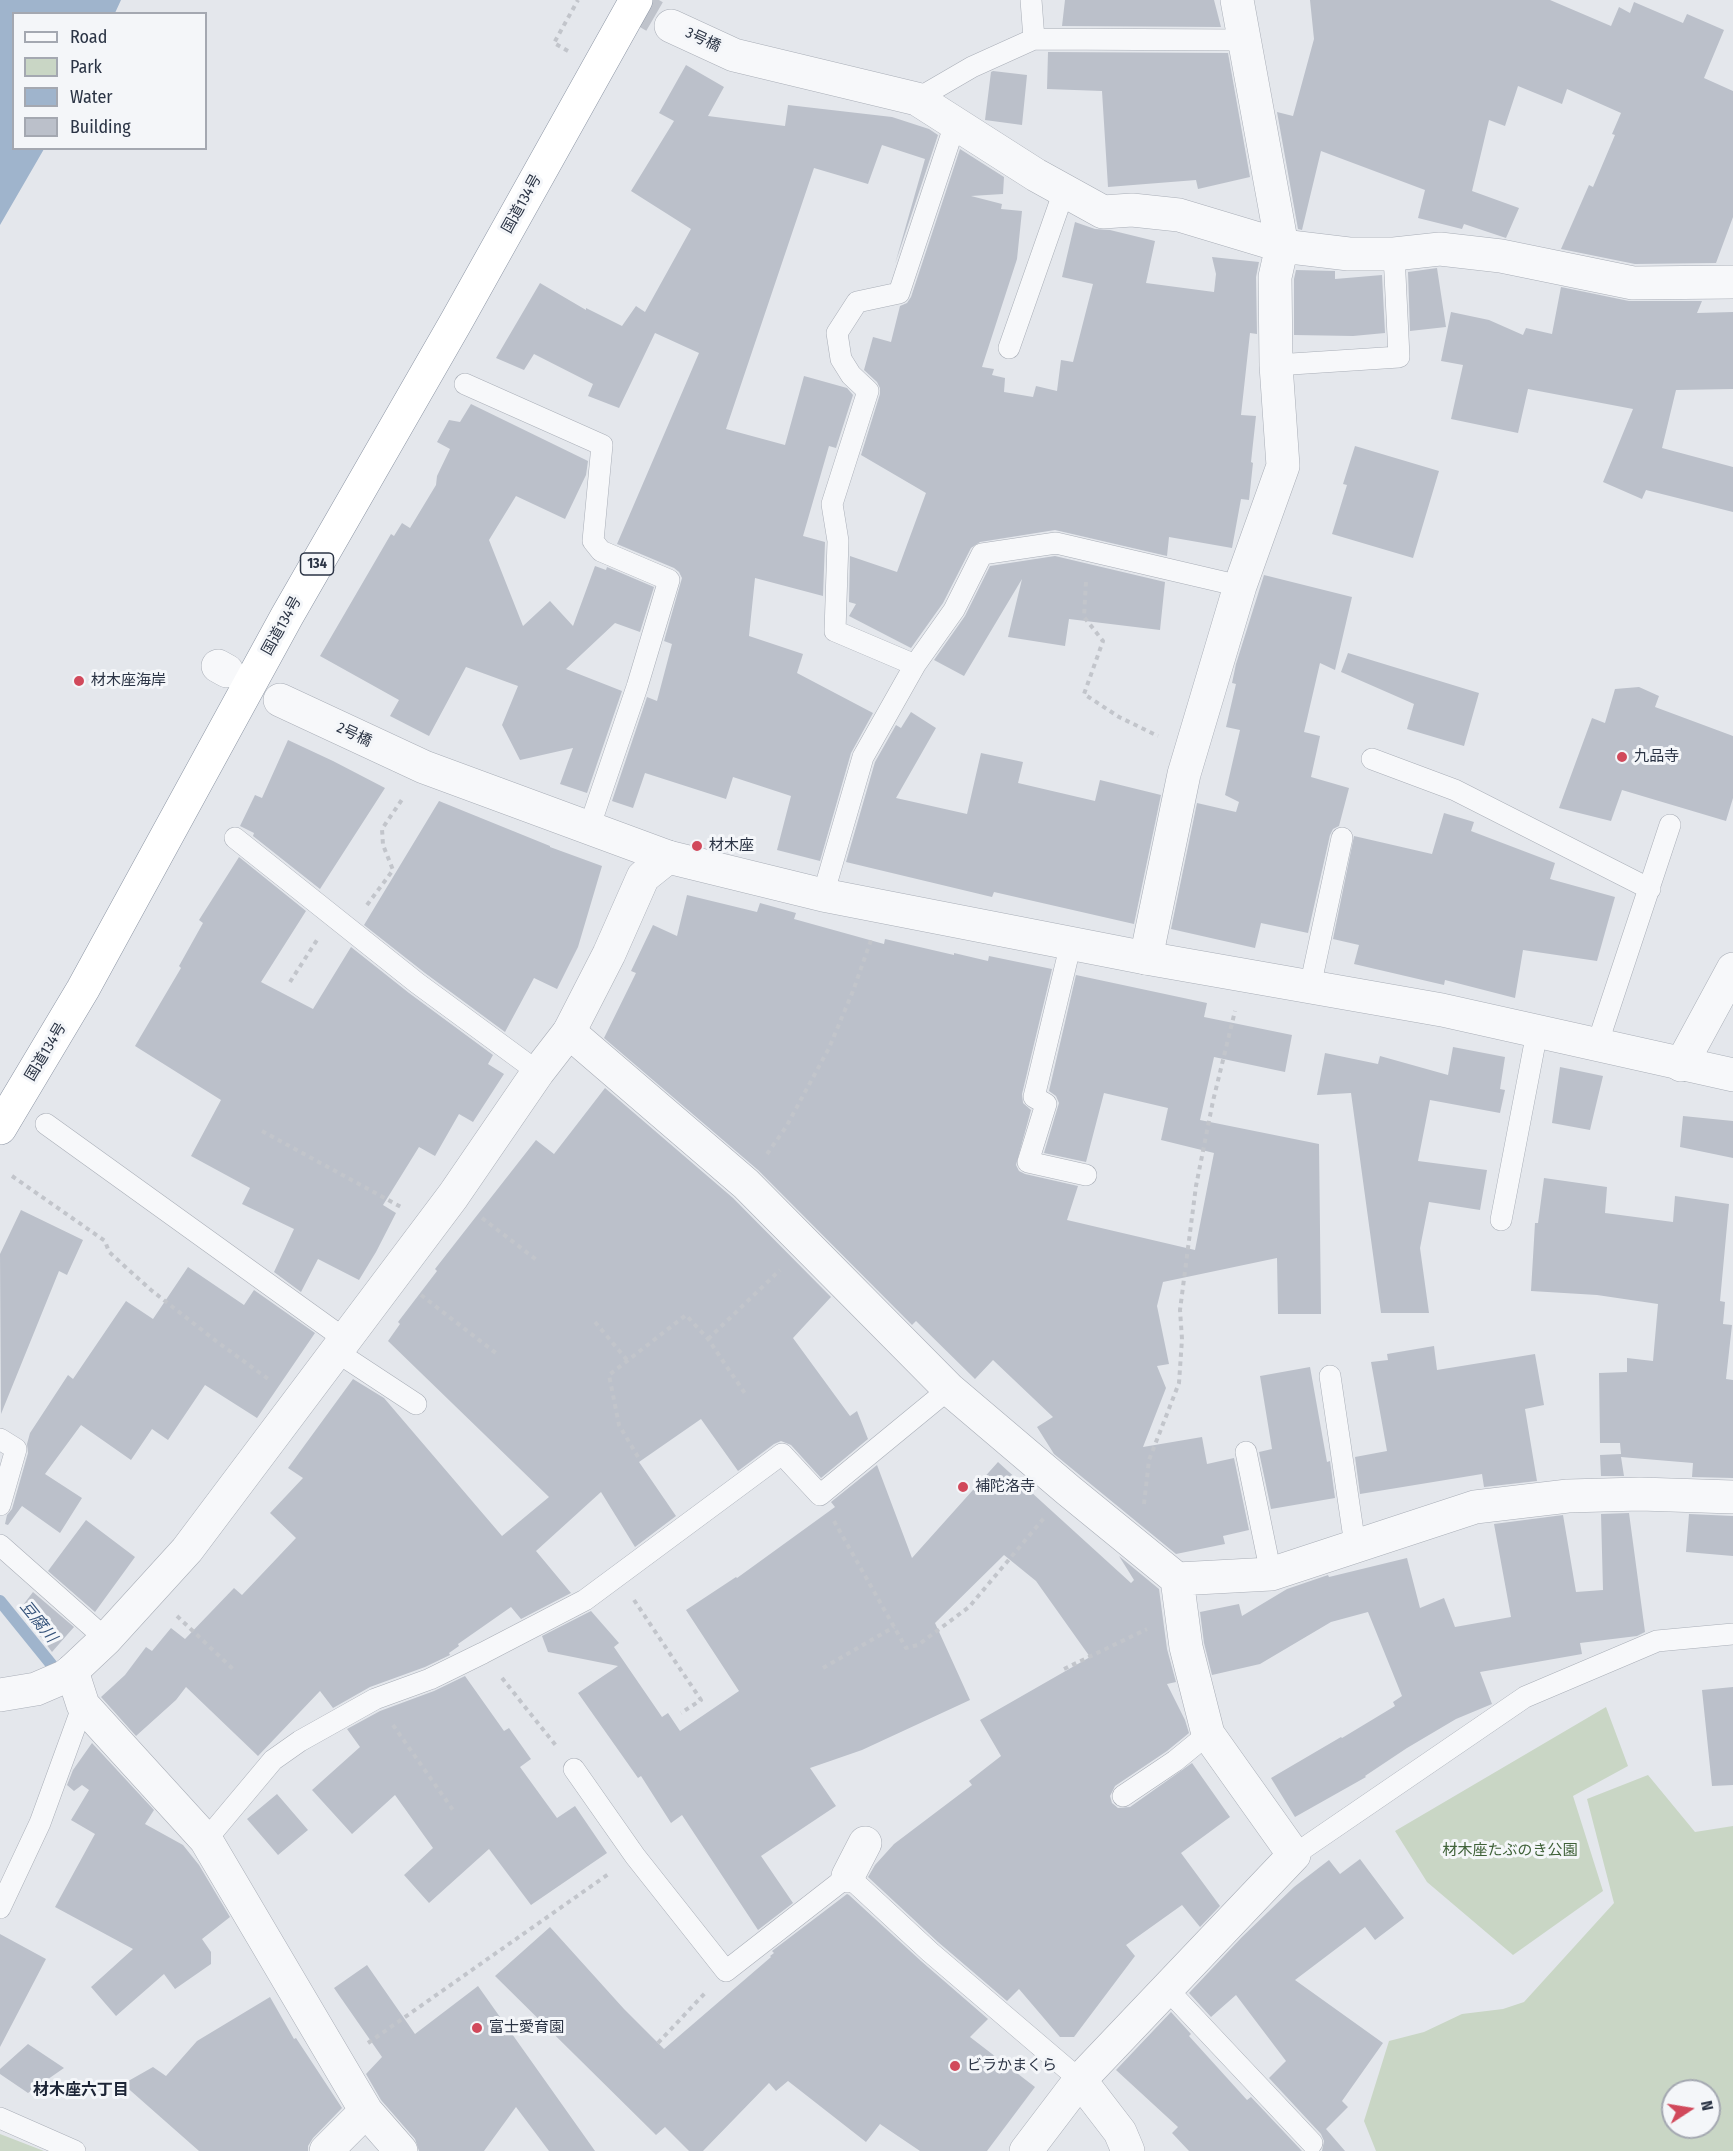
<!DOCTYPE html>
<meta charset="utf-8">
<style>
body{margin:0}
#map{position:relative;width:1733px;height:2151px;overflow:hidden;background:#e4e7ec;font-family:"Fira Sans Condensed",sans-serif}
canvas{display:block}
.legend{position:absolute;left:12px;top:12px;width:195px;height:138px;box-sizing:border-box;background:#f4f6f9;border:2px solid #a4a8b1;margin:0;padding:8px 10px;list-style:none;font-size:18px;color:#2b3445}
.legend li{display:flex;align-items:center;gap:12px;height:30px}
.legend b{width:30px;border:2px solid #a4a8b1}
.north{position:absolute;left:1661px;top:2079px;width:60px;height:60px;box-sizing:border-box;background:#f4f6f9;border:2px solid #a4a8b1;border-radius:50%;rotate:78deg;font-size:16px;font-weight:700;line-height:24px;text-align:center;color:#2b3445}
.north::after{content:'';display:block;margin:auto;width:21px;height:27px;background:#d1495b;clip-path:polygon(50% 0,100% 100%,50% 72%,0 100%)}
</style>
<div id="map">
<canvas width="1733" height="2151"></canvas>
<ul class="legend">
<li><b style="height:8px;background:#f7f8fa"></b>Road</li>
<li><b style="height:16px;background:#c9d6c5"></b>Park</li>
<li><b style="height:16px;background:#9fb4cc"></b>Water</li>
<li><b style="height:16px;background:#bbc0ca"></b>Building</li>
</ul>
<div class="north">N</div>
</div>
<script>
const ctx = document.querySelector('canvas').getContext('2d');
ctx.lineJoin = 'round';
function fill(path, color) {
  ctx.fillStyle = color;
  ctx.fill(path, 'evenodd');
}
function shape(rows) {
  const path = new Path2D();
  for (const r of rows) {
    path.moveTo(r[0], r[1]);
    for (let i = 2; i < r.length; i += 2) path.lineTo(r[i], r[i + 1]);
  }
  return path;
}
function stroke(path, color, width, dash) {
  ctx.strokeStyle = color;
  ctx.lineWidth = width;
  ctx.lineCap = dash ? 'butt' : 'round';
  ctx.setLineDash(dash || []);
  ctx.stroke(path);
}
function drawText(font, color, halo, rows, align = 'center') {
  ctx.font = font + ' "Fira Sans Condensed","Noto Sans JP",sans-serif';
  ctx.lineWidth = 6;
  ctx.setLineDash([]);
  ctx.textBaseline = 'middle';
  ctx.strokeStyle = halo;
  ctx.fillStyle = color;
  for (const [text, x, y, turn = 0] of rows) {
    ctx.save();
    ctx.translate(x, y);
    ctx.rotate((+turn || 0) * Math.PI / 180);
    ctx.textAlign = isNaN(turn) ? turn : align;
    if (halo) ctx.strokeText(text, 0, 0);
    ctx.fillText(text, 0, 0);
    ctx.restore();
  }
}
fill(shape([
 [1606,1707,1628,1766,1573,1796,1603,1891,1513,1955,1427,1882,1395,1831],
 [1648,1775,1695,1832,1733,1826,1733,2151,1376,2151,1364,2121,1389,2041,1424,2032,1462,2014,1503,2009,1524,2002,1614,1903,1587,1799],
 [1673,2091,1709,2091,1709,2127,1673,2127],
 [0,2134,44,2151,0,2151]
]), '#c9d6c5');
fill(shape([
 [0,0,121,0,115,13,14,14,14,148,44,149,0,225]
]), '#9fb4cc');
stroke(shape([
 [0,1601,51,1664]
]), '#9fb4cc', 12);
fill(shape([
 [1065,0,1214,0,1221,27,1062,26],
 [1310,0,1550,0,1611,26,1619,7,1630,13,1634,2,1683,23,1687,14,1724,30,1704,78,1733,91,1733,217,1716,263,1635,264,1561,249,1589,185,1593,187,1615,135,1612,134,1621,113,1567,89,1562,104,1518,86,1505,126,1489,120,1472,191,1519,208,1506,238,1464,224,1462,229,1418,218,1425,190,1321,151,1302,230,1298,229,1277,112,1293,116,1314,39],
 [1048,52,1228,53,1250,177,1198,189,1196,180,1108,187,1102,91,1047,89],
 [686,65,724,87,708,116,785,126,788,105,892,117,929,129,938,135,895,264,925,159,882,145,868,184,814,168,726,429,785,445,804,376,847,388,853,395,836,448,829,446,803,536,825,542,823,596,755,578,749,636,803,654,797,673,873,713,851,753,820,861,777,850,791,796,733,777,726,799,645,773,633,808,612,801,647,697,657,701,672,644,664,641,682,578,679,572,674,568,617,544,699,353,655,333,619,408,588,396,593,384,534,354,524,370,496,358,540,283,586,310,586,308,622,326,636,306,645,312,691,229,631,191,674,121,659,113],
 [993,71,1027,75,1022,125,985,120,991,72],
 [960,149,1004,177,1003,194,971,196,1002,204,1001,209,1022,211,1017,259,982,367,994,369,992,375,1005,378,1004,392,1033,397,1036,386,1057,391,1061,360,1073,362,1093,284,1062,277,1075,222,1095,229,1110,230,1155,241,1146,283,1214,292,1216,274,1212,257,1259,262,1256,277,1257,334,1250,333,1241,415,1256,416,1251,462,1253,463,1249,500,1241,499,1232,548,1169,537,1167,556,1055,530,980,542,971,548,943,603,911,648,849,616,856,604,849,602,850,556,897,572,926,493,861,455,880,394,880,388,877,382,864,370,873,337,891,342,900,306,907,303,911,297],
 [1437,268,1446,327,1410,331,1408,272],
 [1296,270,1335,271,1335,279,1382,275,1385,333,1353,336,1294,335,1294,279],
 [1561,287,1629,301,1702,301,1697,313,1733,312,1733,389,1676,390,1662,448,1733,467,1733,512,1646,490,1642,499,1603,482,1633,409,1528,389,1518,433,1451,419,1463,365,1441,361,1451,312,1489,320,1523,335,1526,328,1552,334],
 [471,404,588,461,586,475,565,519,516,496,489,540,523,626,550,601,573,626,595,566,606,570,607,567,654,587,640,632,615,623,566,669,622,691,587,793,560,784,573,748,520,760,502,725,518,686,466,667,429,736,390,716,399,700,320,656,391,534,394,536,402,523,410,528,436,485,437,476,450,449,437,442,449,420,460,422],
 [1355,446,1439,471,1413,558,1332,534,1347,485,1343,484],
 [1055,556,1165,582,1160,630,1069,619,1065,646,1008,637,1022,579,964,676,934,660,965,616,990,566],
 [1264,575,1352,597,1335,670,1320,663,1304,732,1320,736,1311,777,1349,788,1339,826,1333,829,1330,835,1308,933,1261,923,1255,948,1171,929,1197,803,1236,812,1239,802,1225,795,1240,730,1226,727,1236,684,1232,683,1236,664],
 [1348,653,1479,693,1464,746,1407,729,1414,704,1341,672],
 [1639,687,1659,696,1655,707,1733,736,1733,798,1726,821,1622,790,1611,821,1559,808,1592,718,1605,723,1615,689],
 [911,712,936,728,896,798,967,814,981,753,1023,762,1018,783,1095,801,1100,780,1161,795,1134,924,994,892,992,897,846,862,875,762,896,725,901,728],
 [288,740,333,761,385,788,320,889,253,836,254,833,240,826,255,795,262,798],
 [439,801,550,846,550,847,602,866,578,947,557,989,534,978,505,1032,425,973,364,925],
 [1444,813,1474,822,1471,831,1555,863,1550,879,1615,897,1597,961,1523,950,1515,998,1445,980,1444,985,1354,964,1359,945,1333,939,1354,836,1432,854],
 [239,857,306,911,261,982,313,1009,351,947,409,993,493,1055,488,1064,504,1074,473,1122,459,1114,435,1156,419,1147,383,1205,396,1213,376,1252,359,1280,318,1259,301,1292,274,1272,294,1229,242,1204,250,1188,191,1156,221,1100,135,1046,181,968,179,966,203,923,199,920],
 [687,895,757,912,760,903,796,913,794,919,884,944,885,939,954,955,954,953,988,961,989,956,1052,969,1022,1094,1023,1103,1031,1110,1016,1165,1019,1171,1025,1174,1078,1186,1067,1220,1195,1250,1214,1153,1161,1140,1168,1108,1104,1093,1086,1162,1044,1153,1059,1103,1056,1096,1049,1091,1076,975,1207,1003,1204,1017,1292,1035,1285,1072,1214,1057,1200,1120,1319,1144,1321,1314,1278,1314,1277,1258,1163,1282,1157,1306,1169,1364,1157,1366,1166,1388,1143,1447,1202,1437,1207,1464,1234,1458,1249,1530,1223,1536,1225,1544,1176,1554,1054,1454,1037,1427,1053,1417,993,1360,975,1379,916,1321,912,1325,758,1170,604,1038,636,973,631,971,653,925,677,936],
 [1453,1047,1505,1057,1500,1089,1505,1090,1500,1113,1430,1100,1418,1161,1487,1170,1480,1210,1429,1202,1420,1248,1429,1313,1381,1313,1351,1093,1317,1095,1325,1053,1378,1064,1380,1056,1448,1075],
 [1560,1067,1603,1076,1590,1130,1552,1123],
 [605,1088,733,1198,831,1297,793,1338,850,1416,857,1411,868,1439,821,1478,791,1445,781,1441,774,1444,738,1471,701,1419,639,1462,676,1516,635,1547,601,1492,536,1551,571,1593,521,1619,511,1607,458,1644,459,1646,449,1653,450,1655,425,1667,370,1687,333,1708,320,1691,258,1756,186,1687,176,1700,136,1736,101,1697,125,1675,146,1647,152,1651,171,1628,185,1639,234,1588,242,1595,296,1538,270,1513,303,1478,288,1468,353,1379,384,1398,502,1536,549,1497,388,1341,400,1324,398,1322,437,1271,435,1269,536,1140,554,1154],
 [1683,1116,1733,1121,1733,1158,1680,1147],
 [1544,1178,1607,1187,1605,1213,1673,1222,1675,1196,1729,1204,1720,1301,1725,1302,1723,1324,1732,1325,1726,1379,1733,1380,1733,1478,1692,1477,1693,1463,1621,1457,1624,1476,1601,1476,1600,1455,1621,1454,1620,1443,1600,1443,1599,1373,1627,1372,1627,1358,1653,1361,1658,1304,1597,1295,1531,1291,1535,1223,1538,1223],
 [21,1210,83,1240,67,1275,59,1271,1,1414,0,1254],
 [188,1267,244,1305,254,1290,315,1333,257,1418,205,1385,168,1440,152,1429,131,1460,81,1425,45,1474,82,1498,60,1533,22,1506,8,1525,5,1524,7,1515,12,1509,28,1453,27,1444,30,1433,68,1375,73,1379,126,1301,153,1319],
 [1434,1346,1437,1370,1535,1354,1544,1405,1525,1409,1537,1481,1484,1487,1482,1474,1360,1494,1355,1457,1387,1451,1371,1362,1388,1360,1387,1354],
 [1310,1367,1327,1462,1330,1461,1335,1498,1271,1509,1259,1452,1272,1449,1260,1376],
 [998,1462,1131,1583,1134,1580,1119,1556,1159,1589,1167,1649,1176,1682,1167,1684,1185,1720,1189,1733,1167,1751,1115,1786,1110,1796,1112,1803,1118,1808,1130,1807,1192,1763,1230,1817,1181,1853,1220,1906,1200,1927,1182,1905,1126,1945,1135,1956,1074,2037,1060,2037,1019,1989,1007,2001,938,1942,868,1877,875,1865,894,1844,972,1785,969,1781,1001,1756,980,1720,1090,1657,1036,1581,1004,1555,935,1623,970,1700,862,1750,810,1768,836,1806,761,1856,793,1903,758,1930,682,1815,671,1823,641,1776,638,1778,578,1693,618,1666,548,1652,542,1636,591,1611,619,1643,614,1647,662,1717,668,1713,680,1731,739,1691,686,1610,736,1577,737,1578,835,1507,831,1502,877,1465,912,1558],
 [1629,1513,1645,1632,1637,1636,1580,1643,1582,1654,1480,1672,1492,1704,1456,1719,1407,1748,1365,1776,1366,1777,1295,1817,1271,1778,1341,1737,1342,1738,1395,1706,1393,1702,1402,1696,1368,1612,1331,1622,1260,1664,1212,1675,1204,1643,1200,1612,1239,1604,1242,1616,1287,1589,1328,1575,1329,1577,1407,1558,1420,1608,1444,1598,1455,1627,1511,1617,1494,1524,1563,1515,1576,1592,1603,1590,1601,1514],
 [1689,1514,1733,1516,1733,1556,1686,1552],
 [86,1520,135,1557,95,1612,48,1571],
 [33,1592,74,1627,52,1652,20,1609],
 [465,1676,504,1731,509,1728,531,1759,520,1767,557,1818,575,1806,607,1853,531,1905,489,1849,429,1903,404,1875,433,1848,395,1795,352,1834,312,1790,360,1747,347,1729,380,1711,434,1691],
 [1733,1687,1733,1785,1712,1786,1702,1690],
 [92,1743,154,1810,145,1824,183,1845,199,1865,230,1917,202,1939,211,1952,211,1964,175,1989,164,1974,116,2016,91,1987,133,1949,55,1907,95,1834,71,1820,89,1790,82,1785,74,1791,67,1785,73,1770],
 [277,1794,308,1830,278,1855,247,1819],
 [1360,1859,1404,1918,1375,1940,1365,1927,1295,1980,1383,2043,1342,2101,1348,2107,1326,2129,1345,2151,1322,2151,1324,2141,1321,2134,1269,2078,1286,2061,1236,1995,1211,2017,1189,1993,1242,1937,1294,1887,1329,1860,1340,1874],
 [847,1894,849,1895,921,1961,988,2019,970,2037,1035,2087,987,2151,920,2151,880,2124,866,2142,788,2081,776,2091,769,2083,703,2151,689,2151,665,2127,656,2135,495,1976,550,1927,624,2009,664,2049,771,1957,770,1956,774,1953,772,1951],
 [0,1934,46,1959,0,2047],
 [367,1965,415,2034,478,1986,595,2151,549,2151,516,2107,484,2151,419,2151,415,2139,381,2100,366,2074,382,2057,334,1988],
 [270,1997,294,2039,296,2038,342,2108,313,2138,308,2146,308,2151,199,2151,123,2084,153,2067,166,2076,197,2041],
 [1171,2012,1191,2034,1189,2036,1247,2100,1251,2097,1302,2151,1189,2151,1172,2133,1178,2127,1116,2070],
 [28,2044,64,2068,28,2093,0,2074,0,2069]
]), '#bbc0ca');
stroke(shape([
 [626,0,671,26]
]), '#bfc3cb', 33, [33, 16]);
const service = shape([
 [1031,0,1034,39],
 [917,99,972,67,1034,39,1243,40],
 [1009,348,1064,191],
 [1276,365,1399,357,1394,254],
 [465,384,602,445,593,541,601,551,669,580,637,687,589,828],
 [915,665,835,631,838,541,832,504,868,391,851,375,841,359,837,333,857,302,899,293,955,124],
 [1372,759,1455,790,1650,889],
 [235,838,417,983,538,1072],
 [823,895,863,757,915,665,954,610,982,554,1056,543,1240,586],
 [1071,943,1034,1097,1046,1104,1028,1162,1086,1175],
 [1310,987,1342,838],
 [1597,1045,1670,825],
 [46,1124,346,1340],
 [1501,1220,1537,1032],
 [337,1352,416,1404],
 [1330,1376,1355,1545],
 [0,1439,16,1449,0,1505],
 [1246,1452,1271,1574],
 [0,1545,106,1639],
 [574,1769,635,1856,726,1971,848,1876,930,1952,1080,2080],
 [1123,1796,1175,1761,1208,1734],
 [206,1840,273,1760,300,1741,375,1699,430,1679,483,1653,585,1600,782,1454,820,1495,949,1389],
 [1294,1855,1525,1697,1657,1641,1733,1634],
 [0,1908,40,1823,83,1705],
 [1167,1989,1312,2143],
 [0,2118,75,2151]
]);
const minor = shape([
 [671,26,734,55,917,99,1036,175,1103,212,1132,210,1179,215,1282,246,1349,254,1394,254,1440,249,1501,256,1633,283,1733,282],
 [218,666,227,671],
 [280,700,424,767,668,857],
 [1146,958,1184,774,1240,586,1283,466,1276,365,1275,277,1282,246,1237,0],
 [569,1032,746,1184,949,1389,1068,1490,1177,1579,1186,1647,1208,1734,1294,1855,1080,2080,1026,2151],
 [1681,1065,1733,969],
 [1177,1579,1271,1574,1475,1507,1568,1496,1640,1494,1733,1497],
 [72,1671,83,1705,206,1840,366,2111,401,2151],
 [848,1876,865,1843],
 [1080,2080,1120,2132,1128,2151],
 [326,2151,366,2111]
]);
const tertiary = shape([
 [0,1695,36,1689,64,1677,72,1671,106,1639,187,1550,453,1196,538,1072,569,1032,609,954,643,877,668,857,823,895,1146,958,1442,1010,1733,1075]
]);
const trunk = shape([
 [0,1128,83,989,287,616,456,322,636,0]
]);
stroke(service, '#a9aeb7', 22);
stroke(minor, '#a9aeb7', 34);
stroke(tertiary, '#a9aeb7', 34);
stroke(trunk, '#8b94a3', 34);
stroke(shape([
 [568,51,554,43,578,0],
 [1086,582,1084,617,1103,641,1084,694,1119,717,1158,736],
 [367,905,393,870,383,845,382,829,403,798],
 [290,982,317,940],
 [262,1131,401,1207],
 [767,1154,786,1127,829,1048,853,991,871,940],
 [12,1176,105,1241,109,1252,151,1290,216,1341,271,1381],
 [482,1218,538,1261],
 [421,1295,497,1354],
 [595,1322,627,1360],
 [708,1339,780,1270],
 [638,1457,619,1425,609,1375,686,1315,708,1339,746,1395],
 [1144,1504,1149,1460,1179,1383,1182,1339,1180,1310,1196,1186,1213,1101,1235,1011],
 [834,1521,906,1648,918,1645,969,1607,1044,1518],
 [634,1600,701,1700,681,1713],
 [177,1616,234,1670],
 [823,1668,894,1627],
 [1064,1669,1147,1629],
 [502,1678,557,1747],
 [393,1725,453,1810],
 [368,2043,610,1873],
 [658,2043,705,1993]
]), '#c2c5cb', 4, [4.5, 4.5]);
stroke(service, '#f7f8fa', 21);
stroke(minor, '#f7f8fa', 33);
stroke(tertiary, '#f7f8fa', 33);
stroke(trunk, '#fff', 33);
for (const [x, y, r, color] of [
 [79,681,6,"#d1495b"],
 [1622,757,6,"#d1495b"],
 [697,846,6,"#d1495b"],
 [963,1487,6,"#d1495b"],
 [477,2028,6,"#d1495b"],
 [955,2066,6,"#d1495b"]
]) {
  const dot = new Path2D();
  dot.arc(x, y, r, 0, 2 * Math.PI);
  ctx.fillStyle = color;
  ctx.fill(dot);
  stroke(dot, '#f4f6f9', 2);
}
for (const [x, y, w] of [
 [317,564,33]
]) {
  const box = new Path2D();
  box.roundRect(x - w / 2, y - 11, w, 22, 4.5);
  ctx.fillStyle = '#f4f6f9';
  ctx.fill(box);
  stroke(box, '#2b3445', 1.5);
}
drawText('bold 14px', '#2b3445', null, [
 ["134",317,564]
]);
drawText('15px', '#2b3445', '#f4f6f9', [
 ["3号橋",703,40,25],
 ["国道134号",522,204,-61],
 ["国道134号",282,626,-61],
 ["2号橋",354,735,25],
 ["国道134号",46,1052,-59]
]);
drawText('15px', '#2b3445', '#f4f6f9', [
 ["材木座海岸",91,681],
 ["九品寺",1634,757],
 ["材木座",709,846],
 ["補陀洛寺",975,1487],
 ["富士愛育園",489,2028],
 ["ビラかまくら",967,2066]
], 'left');
drawText('15px', '#3f6138', '#f4f6f9', [
 ["材木座たぶのき公園",1510,1851]
]);
drawText('italic 16px', '#34527a', '#f4f6f9', [
 ["豆腐川",38,1622,51]
]);
drawText('bold 16px', '#1d2536', '#f4f6f9', [
 ["材木座六丁目",81,2091]
]);
</script>
